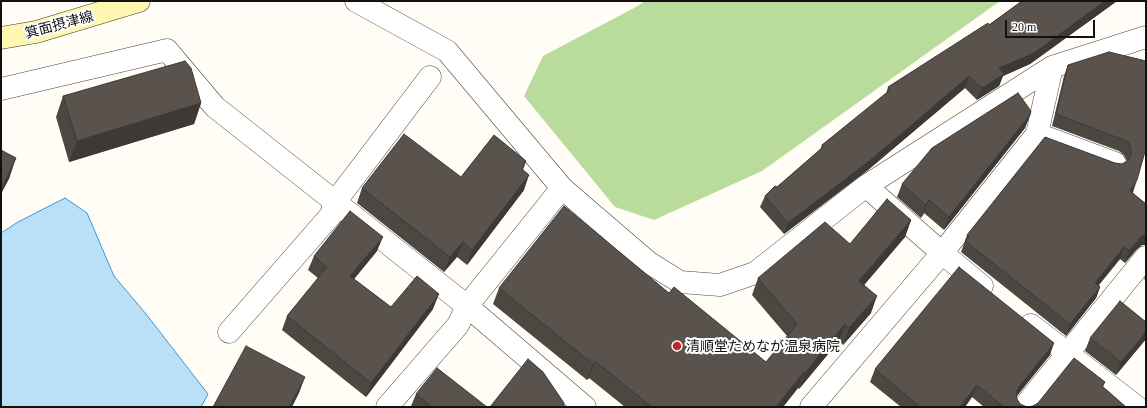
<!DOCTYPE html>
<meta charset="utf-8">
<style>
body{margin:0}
#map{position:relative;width:1147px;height:408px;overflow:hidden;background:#fffdf5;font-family:Georgia,serif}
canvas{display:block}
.frame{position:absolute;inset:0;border:2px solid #111;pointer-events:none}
.scale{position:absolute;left:1005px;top:20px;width:90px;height:18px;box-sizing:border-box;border:2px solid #111;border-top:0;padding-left:5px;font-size:12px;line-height:14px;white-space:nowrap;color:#111;-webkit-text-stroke:3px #fff;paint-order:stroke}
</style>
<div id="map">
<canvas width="1147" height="408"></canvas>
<div class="frame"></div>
<div class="scale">20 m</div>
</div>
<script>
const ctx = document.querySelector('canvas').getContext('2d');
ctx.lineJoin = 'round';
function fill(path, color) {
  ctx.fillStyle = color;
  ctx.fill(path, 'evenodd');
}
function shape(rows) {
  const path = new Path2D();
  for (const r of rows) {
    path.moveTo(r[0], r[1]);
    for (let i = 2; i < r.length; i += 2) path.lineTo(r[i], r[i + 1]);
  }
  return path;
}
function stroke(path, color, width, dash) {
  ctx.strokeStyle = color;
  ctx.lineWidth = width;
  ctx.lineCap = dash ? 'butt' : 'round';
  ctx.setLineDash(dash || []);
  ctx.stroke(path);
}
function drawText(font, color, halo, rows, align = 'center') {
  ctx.font = font + ' Georgia,"Noto Sans JP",serif';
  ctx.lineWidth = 4;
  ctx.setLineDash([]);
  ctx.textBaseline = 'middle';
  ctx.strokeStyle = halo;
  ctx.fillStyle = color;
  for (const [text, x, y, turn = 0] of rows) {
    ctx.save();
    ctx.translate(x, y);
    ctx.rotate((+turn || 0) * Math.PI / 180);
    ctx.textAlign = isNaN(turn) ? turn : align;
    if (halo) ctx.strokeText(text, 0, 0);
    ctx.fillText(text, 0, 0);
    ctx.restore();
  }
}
fill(shape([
 [645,1,1000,1,762,171,654,220,615,207,524,96,543,56,636,7]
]), '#b9dc9c');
const water = shape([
 [65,198,87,213,114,276,146,314,208,394,201,407,1,407,1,233,18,222,65,198]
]);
fill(water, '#b9e0f7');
stroke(water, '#3f96cf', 1);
const minor = shape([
 [356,1,447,51,562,188,648,262,680,282,720,285,755,273,866,186,1052,67,1146,37],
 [1,89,167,50,215,107,467,306,585,407],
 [1037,134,1115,163],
 [866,186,942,253,982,286],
 [1031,325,1137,407],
 [229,332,331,215,335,202,430,77],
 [387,407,458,325,467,306,562,188],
 [811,407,942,253,1037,134,1052,67],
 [1024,407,1146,257]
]);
const secondary = shape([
 [1,38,36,32,139,1]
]);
stroke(minor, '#444', 23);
stroke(secondary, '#333', 23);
stroke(minor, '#fff', 22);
stroke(secondary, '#fff6b0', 22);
fill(shape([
 [1022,1,1117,1,1030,64,1003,76,999,86,977,100,965,88,868,170,784,234,760,207,765,196,777,187,820,150,822,145,886,94,888,87,989,25],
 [1146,61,1133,193,1146,204,1146,245,1142,245,1137,249,1125,263,1120,259,1099,285,1100,287,1096,298,1066,336,961,252,967,235,1115,163,1122,164,1127,161,1124,155,1119,151,1052,126,1064,76,1068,65],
 [63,96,201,103,194,124,69,162,56,117],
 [1030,115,1025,128,944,230,924,213,921,218,897,197,902,184],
 [523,170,524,190,467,265,457,257,444,272,357,203,362,188],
 [911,220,905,237,864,285,871,313,843,345,839,341,799,389,798,388,783,407,625,407,589,378,587,380,493,304,499,288,669,293,766,362,787,336,752,295,758,278],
 [377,251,354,279,391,307,433,309,366,397,282,330,287,316,318,278,308,270,314,256],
 [1146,274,1146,280,1144,279],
 [1146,332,1146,339,1116,375,1085,351,1090,338],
 [1050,355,1017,396,1017,399,1020,404,1027,407,1033,406,1105,382,1103,387,1126,407,984,407,972,397,965,407,901,407,870,382,875,369],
 [416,394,487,407,412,407,411,406]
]), '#4d4742');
fill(shape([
 [1105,1,1117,1,1030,64,1003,76,999,86,977,100,982,88,999,68],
 [969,76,965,88,868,170,784,234,788,223],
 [201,103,194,124,69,162,77,141],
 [1030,115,1025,128,944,230,949,217],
 [16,158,9,179,1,194,1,189],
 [526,161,521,176,522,169],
 [529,175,524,190,467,265,472,250],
 [1137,180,1133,192,1126,203,1130,191],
 [929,200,924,213,921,218,926,205],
 [911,220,905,237,853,298,859,281],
 [1146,234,1146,245,1142,245,1137,249,1125,263,1129,251,1141,237],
 [383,237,377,251,345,290,350,276],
 [463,242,457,257,444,272,450,257],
 [1124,247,1120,259,1091,294,1095,283],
 [1100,287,1096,298,1066,336,1070,324],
 [439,294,433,309,366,397,371,383],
 [877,296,871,313,843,345,849,328],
 [845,324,839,341,799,389,805,373],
 [1146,332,1146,339,1116,375,1121,362],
 [1054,343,1050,355,1014,399,1012,405,1019,387],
 [595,361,589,378,587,380,593,364],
 [804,372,798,388,783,407,776,407],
 [305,377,299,393,292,407,289,407],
 [977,385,972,397,965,407,960,407]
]), '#3f3936');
const building = shape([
 [1022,1,1105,1,1034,53,999,68,1004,74,982,88,969,76,873,158,788,223,765,196,775,186,777,187,823,147,822,145,890,90,888,87,988,23,989,25,1022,1],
 [1109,52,1146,61,1146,148,1137,180,1130,191,1146,204,1146,234,1141,237,1129,251,1124,247,1095,283,1100,287,1070,324,965,241,969,236,967,235,1045,137,1115,163,1122,164,1127,161,1131,156,1131,149,1129,143,1124,140,1056,114,1068,65,1109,52],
 [185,61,191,68,201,103,77,141,63,96,185,61],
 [1018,93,1031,111,1030,115,949,217,929,200,926,205,902,184,932,148,1018,93],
 [404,134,461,177,494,135,526,161,522,169,529,175,472,250,463,242,450,257,362,188,404,134],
 [1,150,16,158,1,189,1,150],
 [887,199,911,220,859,281,877,296,849,328,845,324,805,373,804,372,776,407,652,407,595,361,593,364,499,288,564,206,669,293,674,287,766,362,797,324,758,278,825,222,850,244,887,199],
 [350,211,383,237,350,276,391,307,417,276,439,294,371,383,287,316,327,267,314,256,350,211],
 [959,267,1054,343,1019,387,1016,392,1017,399,1020,404,1027,407,1033,406,1038,403,1074,358,1105,382,1102,386,1126,407,1004,407,977,385,960,407,920,407,875,369,959,267],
 [1120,301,1146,322,1146,332,1121,362,1090,338,1120,301],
 [246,346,305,377,289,407,213,407,246,346],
 [528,359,543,372,564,403,564,407,490,407,528,359],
 [437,368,487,407,432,407,416,394,437,368]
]);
fill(building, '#5a524d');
stroke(building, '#3f3936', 1);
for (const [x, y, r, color] of [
 [677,346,5,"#c4262e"]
]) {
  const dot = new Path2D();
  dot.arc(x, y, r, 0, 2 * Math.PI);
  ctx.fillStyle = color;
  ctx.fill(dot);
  stroke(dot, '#fff', 1.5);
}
drawText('14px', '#111', '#fff', [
 ["箕面摂津線",59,24,-15]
]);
drawText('14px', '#111', '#fff', [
 ["清順堂ためなが温泉病院",686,346]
], 'left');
</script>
